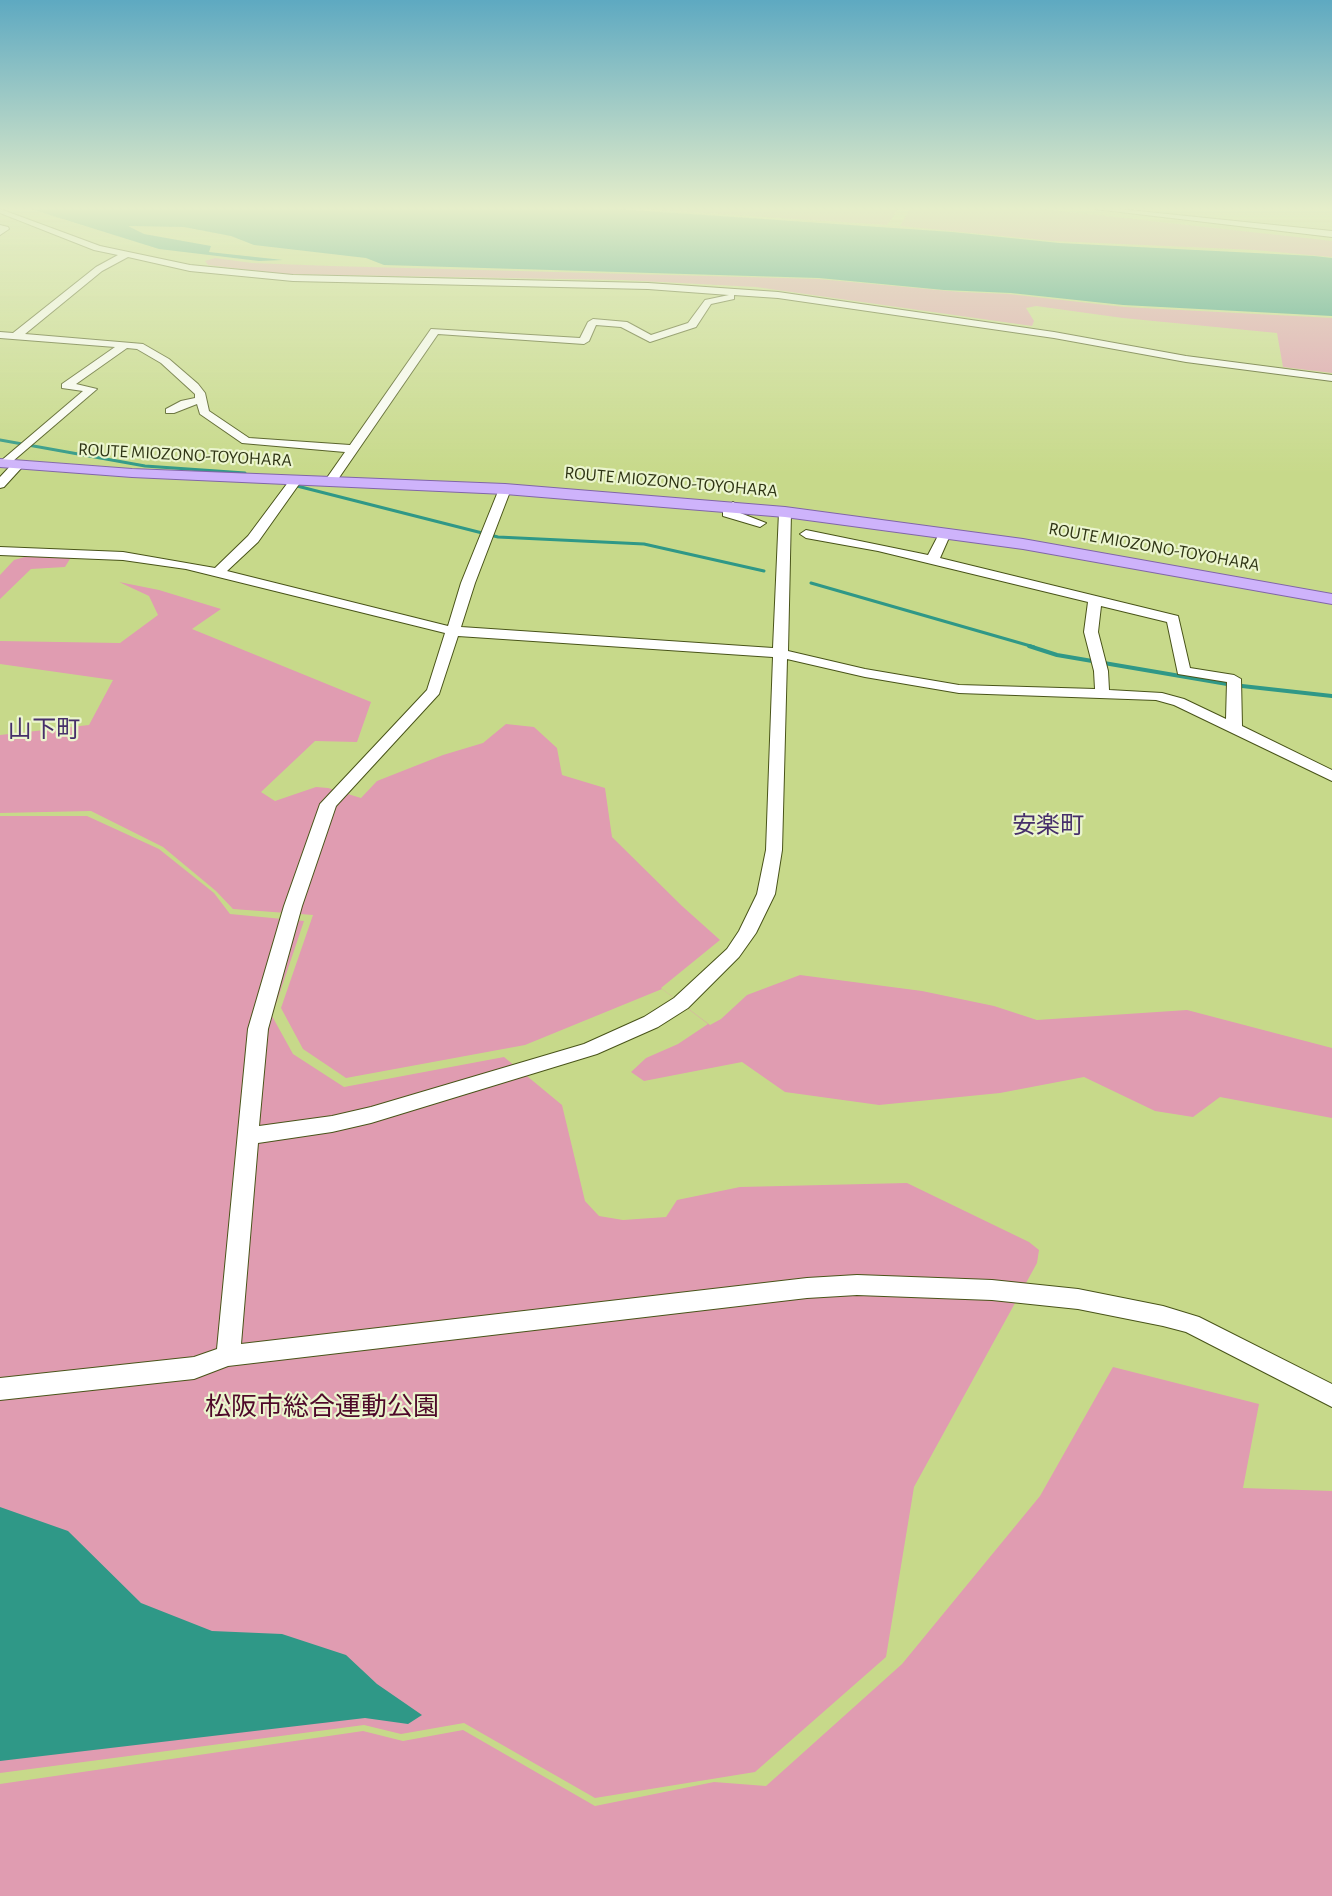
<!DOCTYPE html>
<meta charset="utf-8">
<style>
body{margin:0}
canvas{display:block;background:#c7d98a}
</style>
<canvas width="1332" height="1896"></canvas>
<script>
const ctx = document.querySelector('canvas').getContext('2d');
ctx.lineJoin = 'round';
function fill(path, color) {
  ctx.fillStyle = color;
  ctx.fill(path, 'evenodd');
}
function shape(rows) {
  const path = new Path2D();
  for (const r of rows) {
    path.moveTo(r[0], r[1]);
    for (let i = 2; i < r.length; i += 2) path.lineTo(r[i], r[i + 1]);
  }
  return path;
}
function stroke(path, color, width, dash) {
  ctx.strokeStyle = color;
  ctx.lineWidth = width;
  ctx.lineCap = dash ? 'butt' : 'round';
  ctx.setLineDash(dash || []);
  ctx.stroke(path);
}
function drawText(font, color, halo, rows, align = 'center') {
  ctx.font = font + ' "Alegreya Sans","Noto Sans JP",sans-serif';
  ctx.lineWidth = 4.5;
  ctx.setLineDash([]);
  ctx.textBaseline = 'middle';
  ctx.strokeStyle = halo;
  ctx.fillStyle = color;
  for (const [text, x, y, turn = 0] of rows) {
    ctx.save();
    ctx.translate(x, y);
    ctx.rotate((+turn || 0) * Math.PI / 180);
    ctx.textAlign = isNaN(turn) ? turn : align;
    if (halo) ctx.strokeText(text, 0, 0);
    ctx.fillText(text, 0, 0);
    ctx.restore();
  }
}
fill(shape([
 [644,209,898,209,887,225],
 [910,209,1042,209,1332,241,1332,257,1255,250,1054,241,900,226],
 [215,258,252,263,331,266,818,279,960,292,1008,294,1124,307,1332,318,1332,373,1283,367,1277,333,1123,318,1036,306,1026,308,1034,321,1032,326,756,287,623,280,284,274,208,265,205,261],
 [73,554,65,567,31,569,0,599,0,575,14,560,28,556],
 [119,582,159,590,221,609,192,629,371,702,357,742,315,741,261,792,275,801,316,787,328,788,361,798,377,781,443,755,483,743,506,724,534,727,557,748,562,775,605,788,612,837,682,906,720,940,661,988,710,1025,721,1019,747,995,800,975,922,991,994,1006,1037,1020,1187,1010,1332,1048,1332,1118,1220,1097,1193,1117,1155,1111,1084,1077,1000,1093,879,1105,785,1092,742,1062,644,1081,631,1072,646,1058,678,1044,708,1024,662,989,525,1045,346,1078,303,1049,281,1008,313,915,233,909,216,891,163,847,91,811,0,813,0,735,89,725,113,680,0,664,0,641,120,643,158,615,149,596],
 [0,816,87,816,159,849,214,893,230,914,304,921,272,1016,293,1054,344,1087,504,1057,562,1105,585,1201,599,1216,623,1220,666,1217,677,1200,740,1187,907,1183,1029,1242,1039,1250,1037,1263,914,1487,886,1657,755,1772,595,1798,464,1723,401,1734,364,1725,0,1773],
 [1113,1367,1259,1404,1243,1488,1332,1491,1332,1896,0,1896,0,1784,363,1731,403,1741,463,1730,595,1806,714,1782,766,1786,902,1664,1040,1496]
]), '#e09cb1');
fill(shape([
 [31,209,618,209,952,232,1059,243,1314,256,1332,258,1332,316,1123,305,1011,293,944,290,819,278,384,265,366,258,254,245,231,236,184,227,128,226,144,234,211,246,209,252,283,260,259,261,159,249],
 [0,1507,68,1531,141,1603,212,1631,282,1634,346,1655,377,1684,422,1715,408,1724,365,1718,0,1761]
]), '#2f9887');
stroke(shape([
 [0,440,145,466,245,473],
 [297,486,498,537,644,544,764,571],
 [811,583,1034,647]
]), '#2f9887', 3);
stroke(shape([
 [1029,646,1057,655,1233,685,1332,696]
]), '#2f9887', 4);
const minor = shape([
 [0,209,100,246,190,265,293,275,648,283,778,292,1054,332,1186,356,1332,375,1332,381,1186,362,1054,338,778,298,734,295,734,299,711,304,696,327,650,342,621,327,596,325,589,341,584,344,438,334,334,485,330,486,324,482,345,452,242,443,200,414,197,404,174,413,166,413,166,409,181,401,195,398,195,394,161,363,137,349,127,348,76,384,97,389,6,467,2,466,2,460,83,391,62,388,62,384,115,347,0,338,0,332,13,333,96,267,118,255,94,250,0,213,0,209],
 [128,257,190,271,293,281,648,289,729,295,705,300,688,323,651,335,627,322,593,319,588,322,580,338,431,329,350,445,249,438,209,411,205,393,198,384,169,359,143,344,25,334,102,271,128,257],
 [1095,209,1119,209,1332,231,1332,237,1095,209],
 [0,225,8,227,9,229,0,235,0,225],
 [15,461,25,464,4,487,0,488,0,477,15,461],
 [296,476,302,480,258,542,227,571,448,626,461,583,499,489,505,485,511,489,475,583,461,627,773,648,779,512,785,508,791,512,788,651,865,669,959,685,1095,689,1094,671,1084,632,1088,602,878,551,806,538,800,534,806,530,928,555,941,530,949,530,951,533,940,558,1178,616,1190,668,1234,675,1241,679,1242,726,1332,770,1332,781,1174,705,1156,700,959,693,865,677,787,659,782,850,775,894,756,933,739,957,688,1008,658,1027,597,1054,371,1123,332,1132,258,1143,241,1344,807,1278,857,1275,992,1280,1078,1289,1163,1306,1199,1317,1332,1384,1332,1407,1186,1332,1163,1326,1078,1309,992,1300,857,1295,807,1298,228,1366,194,1379,0,1400,0,1378,194,1357,217,1349,248,1029,284,906,320,804,427,690,445,633,186,569,123,560,0,555,0,547,123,552,215,568,248,536,292,477,296,476],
 [1101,606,1167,622,1178,674,1227,682,1226,719,1184,699,1162,693,1109,690,1108,671,1098,632,1101,606],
 [458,636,773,657,766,850,757,894,739,931,727,949,674,998,644,1017,584,1044,371,1107,332,1116,259,1126,268,1029,302,906,336,806,439,694,458,636],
 [733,502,739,506,735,511,766,523,760,527,723,516,723,510,733,502]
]);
const major = shape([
 [0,459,132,469,505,484,785,507,1023,539,1332,594,1332,604,1023,549,785,517,505,494,132,477,0,467,0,459]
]);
stroke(minor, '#495419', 2);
stroke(major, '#8166a8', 2);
fill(minor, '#fff');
fill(major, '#ceb3fb');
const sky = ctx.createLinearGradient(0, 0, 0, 474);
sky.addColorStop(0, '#5ea9c1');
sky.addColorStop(0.44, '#e6eeca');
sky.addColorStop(1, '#e6eeca00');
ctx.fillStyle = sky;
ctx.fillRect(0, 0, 1332, 474);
drawText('18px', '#2e3414', '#ebf5ce', [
 ["ROUTE MIOZONO-TOYOHARA",185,455,3],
 ["ROUTE MIOZONO-TOYOHARA",671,482,5],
 ["ROUTE MIOZONO-TOYOHARA",1154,547,10]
]);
drawText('24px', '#462f6a', '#ebf5ce', [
 ["山下町",44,730],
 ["安楽町",1048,826]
]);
drawText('26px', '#4e0929', '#ebf5ce', [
 ["松阪市総合運動公園",322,1407]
]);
</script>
